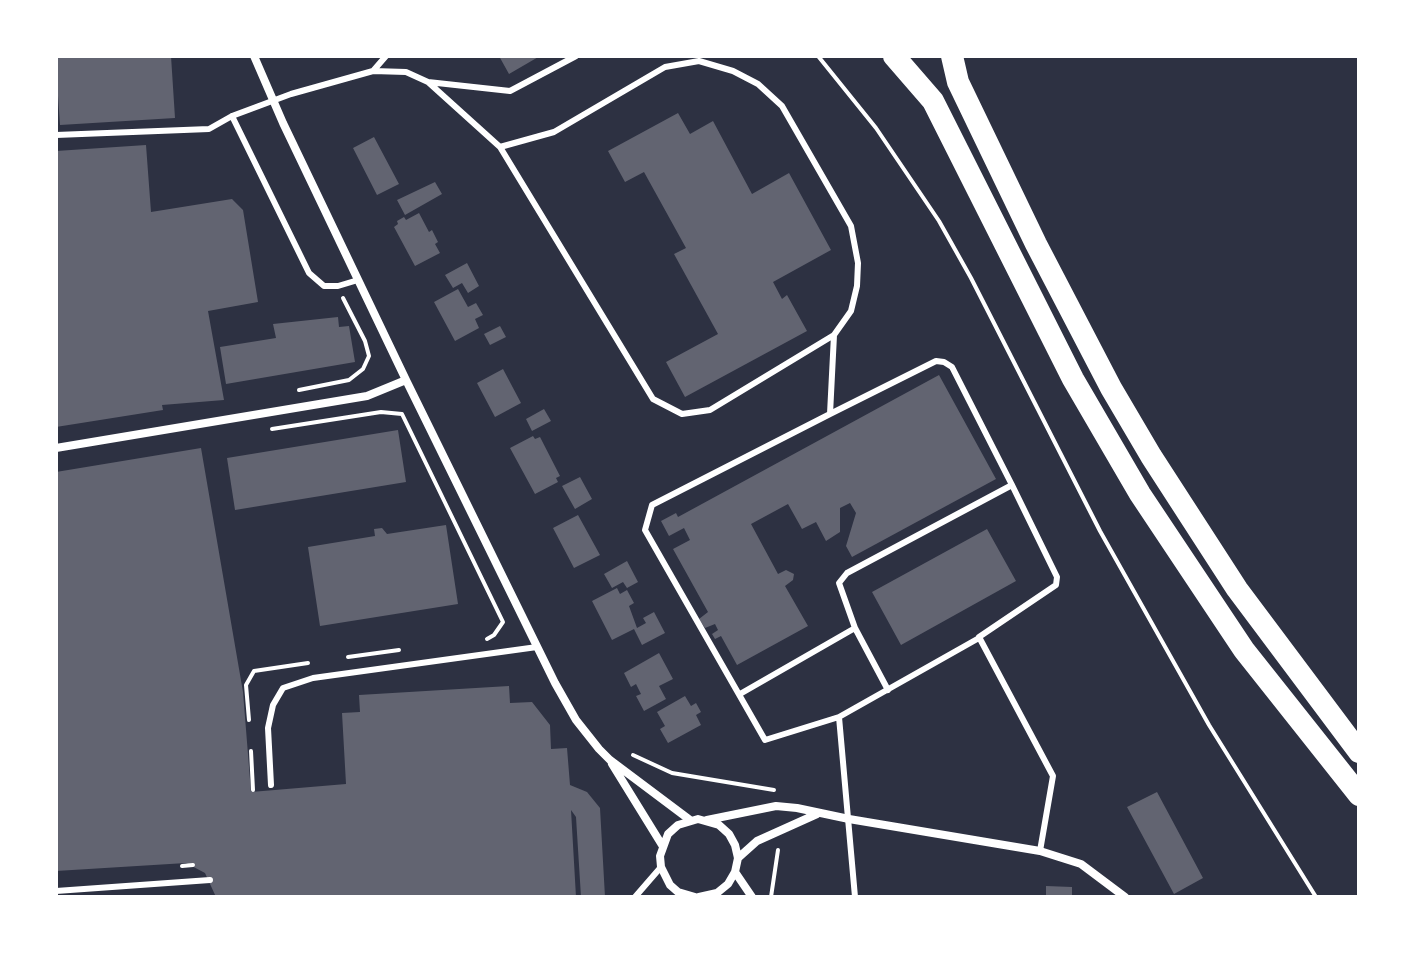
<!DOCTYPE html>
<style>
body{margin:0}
#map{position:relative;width:1415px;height:953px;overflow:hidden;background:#2d3142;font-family:"PT Sans Narrow",sans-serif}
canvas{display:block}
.frame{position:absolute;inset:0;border:58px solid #fff;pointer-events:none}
</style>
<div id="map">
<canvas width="1415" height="953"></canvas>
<div class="frame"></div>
</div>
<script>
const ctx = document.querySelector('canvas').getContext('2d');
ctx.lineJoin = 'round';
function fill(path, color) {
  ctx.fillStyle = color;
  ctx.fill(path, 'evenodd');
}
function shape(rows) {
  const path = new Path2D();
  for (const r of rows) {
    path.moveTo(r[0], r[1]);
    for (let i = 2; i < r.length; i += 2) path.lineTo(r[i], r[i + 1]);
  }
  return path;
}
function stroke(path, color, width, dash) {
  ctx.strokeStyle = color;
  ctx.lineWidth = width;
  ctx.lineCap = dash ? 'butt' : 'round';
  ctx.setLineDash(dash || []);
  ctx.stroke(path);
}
fill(shape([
 [56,56,171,56,175,118,60,125,58,96,56,96],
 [499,56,540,56,509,74],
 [678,113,690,134,713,121,752,194,789,173,831,250,773,282,782,299,787,295,807,331,685,397,666,362,718,334,674,254,686,248,644,172,625,182,608,151],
 [374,137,399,184,377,195,353,148],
 [146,145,151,212,232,199,243,210,258,302,208,311,224,400,162,405,163,410,56,427,56,151],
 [435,182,442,194,405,215,397,200],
 [419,213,429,232,432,230,438,242,435,244,440,253,415,266,394,227,398,224,397,221,404,217,406,220],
 [467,263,479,286,468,293,462,283,453,288,445,275],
 [458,289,468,307,476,303,483,315,475,319,479,328,455,341,434,302],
 [338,317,339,327,349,326,355,362,226,384,220,347,276,338,273,324],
 [500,326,506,337,490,345,484,334],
 [503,369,521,403,495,417,477,383],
 [939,375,996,479,852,557,846,546,856,513,850,503,840,508,840,532,826,541,816,522,802,529,788,504,751,524,778,574,786,570,794,574,793,580,785,586,808,626,737,665,721,636,715,639,712,634,718,630,715,624,705,628,699,619,708,612,673,549,690,540,684,528,669,536,661,521,676,513,678,517],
 [544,409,551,421,532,431,526,419],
 [398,430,406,482,235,510,227,458],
 [533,436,535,439,540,437,560,476,556,478,558,482,535,494,510,448],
 [201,448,243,692,251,792,346,784,342,713,360,712,359,695,509,686,510,703,532,702,550,725,551,749,567,748,570,785,587,792,600,808,605,897,581,897,576,817,571,810,576,897,216,897,205,873,186,863,56,871,56,472],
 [580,477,592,499,575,509,562,486],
 [578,515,600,555,574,568,553,528],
 [446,525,458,604,320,626,308,547,375,536,374,529,382,528,387,534],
 [987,529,1016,581,901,645,872,592],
 [627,561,638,582,627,588,623,582,612,588,604,574],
 [617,588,620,594,627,590,634,603,629,606,637,628,646,623,643,618,654,612,665,633,642,645,634,629,612,640,592,601],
 [659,653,673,679,659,686,666,699,644,711,636,696,641,694,636,684,631,687,624,673],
 [685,696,691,706,696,703,701,712,696,715,701,725,668,743,660,729,665,726,657,712],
 [1157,792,1203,878,1174,894,1127,807],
 [1046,886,1072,887,1072,897,1046,897]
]), '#626471');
stroke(shape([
 [818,56,876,128,939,221,971,278,1100,531,1209,725,1316,897],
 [299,390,349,380,363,369,369,356,365,341,343,298],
 [272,429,381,412,402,414,503,622,494,635,487,639],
 [348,657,399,650],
 [249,720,246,685,254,671,308,663],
 [251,751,253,790],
 [633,755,672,773,774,790],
 [182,866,193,865],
 [771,897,778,850]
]), '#fff', 4);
stroke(shape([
 [373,71,386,56],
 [428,82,510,91,576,56],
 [232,116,309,273,324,286,338,286,358,280],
 [56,135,209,129,232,116,291,94,373,71,406,72,428,82,500,147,653,399,682,414,710,410,834,335,851,311,857,286,858,263,851,226,782,106,758,84,733,71,699,61,665,67,554,132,500,147],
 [834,335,830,414,652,505,645,530,765,740,839,717],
 [830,414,936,361,944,362,952,367,1012,485],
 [888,690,855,628,839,583,847,573,1012,485,1057,577,1056,585,979,637,1053,776,1040,851],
 [740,694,855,628],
 [271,785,268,728,273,705,283,688,313,678,537,647],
 [56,891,210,880],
 [635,897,661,867],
 [855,897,839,717,979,638]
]), '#fff', 6);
stroke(shape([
 [254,56,283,123,406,380,555,683,576,720,599,749,610,760,690,820],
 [56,448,367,396,406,380],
 [612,764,662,845],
 [707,820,776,806,797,808,849,819,1040,851,1081,864,1125,897],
 [738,858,757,841,817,814],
 [735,872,752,897],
 [695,897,678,892,670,885,661,867,660,856,668,834,678,825,698,819,719,825,729,834,735,845,738,858,735,872,728,884,717,893,699,897]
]), '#fff', 8);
stroke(shape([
 [894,56,933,101,1073,379,1140,494,1244,650,1359,795],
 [952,56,958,82,1036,244,1111,388,1151,456,1237,589,1359,752]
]), '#fff', 22);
</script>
